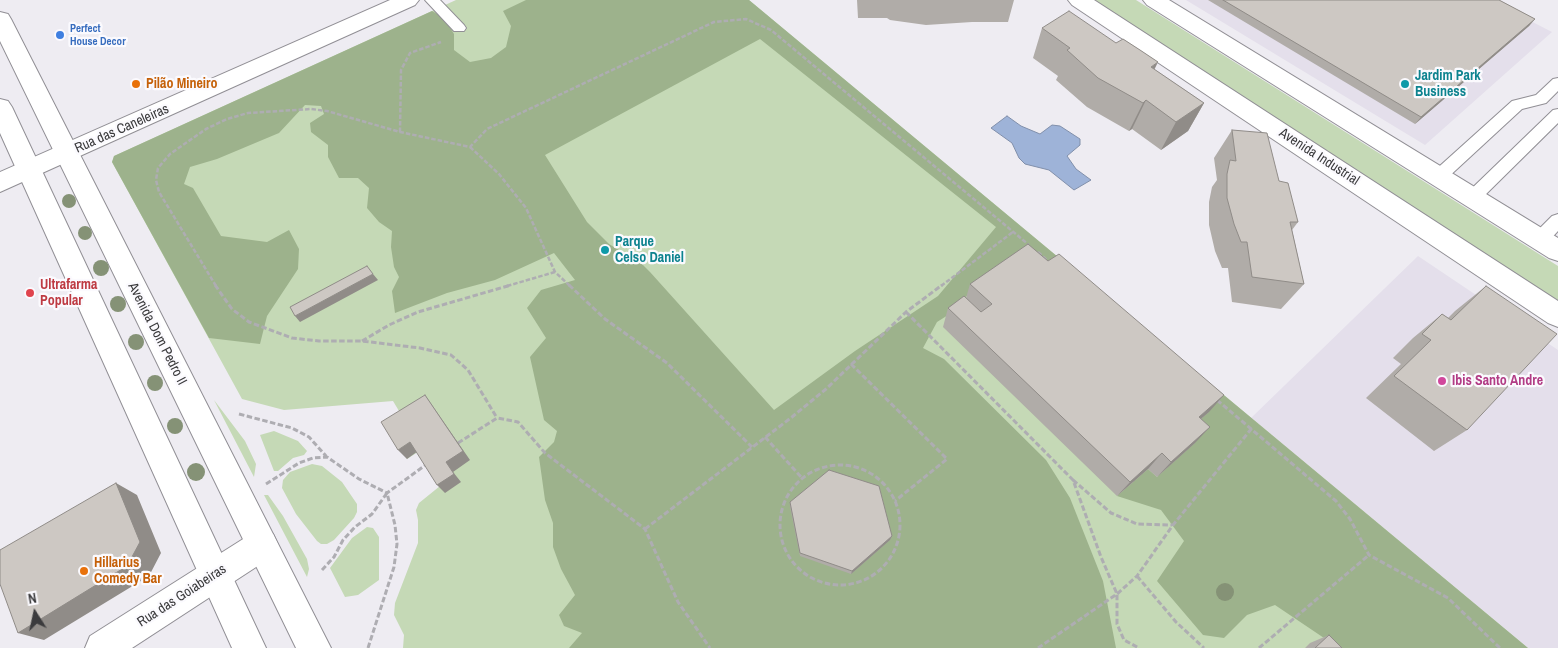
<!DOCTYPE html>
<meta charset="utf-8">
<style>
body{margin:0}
#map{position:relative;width:1558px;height:648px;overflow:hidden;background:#eeecf2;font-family:"Archivo Narrow",sans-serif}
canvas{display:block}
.north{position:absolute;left:10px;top:588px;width:50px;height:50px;-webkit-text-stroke:4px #fbfafe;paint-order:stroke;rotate:350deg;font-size:14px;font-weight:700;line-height:20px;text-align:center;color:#3b3b3d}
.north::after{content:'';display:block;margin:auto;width:18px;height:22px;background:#3b3b3d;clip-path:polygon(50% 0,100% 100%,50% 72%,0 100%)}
</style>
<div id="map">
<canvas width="1558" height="648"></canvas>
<div class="north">N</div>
</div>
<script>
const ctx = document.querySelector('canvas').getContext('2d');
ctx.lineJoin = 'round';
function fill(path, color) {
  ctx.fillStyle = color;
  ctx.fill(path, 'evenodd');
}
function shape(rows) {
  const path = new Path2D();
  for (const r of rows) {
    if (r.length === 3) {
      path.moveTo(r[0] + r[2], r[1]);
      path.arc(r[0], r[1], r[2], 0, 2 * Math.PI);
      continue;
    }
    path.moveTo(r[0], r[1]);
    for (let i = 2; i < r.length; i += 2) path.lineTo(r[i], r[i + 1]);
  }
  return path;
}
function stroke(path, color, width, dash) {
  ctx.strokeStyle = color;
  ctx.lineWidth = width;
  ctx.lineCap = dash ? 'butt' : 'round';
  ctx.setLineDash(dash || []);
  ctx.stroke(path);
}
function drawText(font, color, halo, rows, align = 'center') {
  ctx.font = font + ' "Archivo Narrow",sans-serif';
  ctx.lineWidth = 4.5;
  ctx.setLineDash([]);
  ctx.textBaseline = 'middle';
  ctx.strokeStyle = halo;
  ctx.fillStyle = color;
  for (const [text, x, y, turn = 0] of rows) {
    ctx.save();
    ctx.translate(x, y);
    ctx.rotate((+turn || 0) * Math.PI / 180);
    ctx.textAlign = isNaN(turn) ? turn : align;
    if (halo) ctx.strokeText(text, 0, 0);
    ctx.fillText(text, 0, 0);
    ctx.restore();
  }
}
fill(shape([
 [1186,0,1490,0,1552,32,1425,145],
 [1418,256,1558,350,1558,648,1528,648,1251,418]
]), '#e4dfeb');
fill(shape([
 [456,0,749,0,1528,648,403,648,404,635,394,615,395,603,418,543,418,520,416,510,419,503,440,486,418,452,407,459,390,432,405,421,393,401,284,410,242,399,112,162,114,156],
 [1093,0,1136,0,1558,266,1558,302],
 [214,400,245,441,256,464,254,477],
 [274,431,298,441,307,451,304,455,293,458,278,471,274,471,260,435],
 [312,464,322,466,342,482,357,504,357,512,354,518,334,540,327,544,321,544,317,541,296,514,282,488,283,480,290,472],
 [264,495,268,495,283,516,307,559,309,569,307,577],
 [367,527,373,528,379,537,379,580,358,595,345,597,330,568,352,538]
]), '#c5d9b6');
fill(shape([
 [526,0,749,0,1528,648,1331,648,1327,640,1275,605,1247,615,1224,638,1203,635,1157,581,1184,541,1161,510,1117,496,1148,469,1157,477,1194,443,1019,261,964,298,956,310,937,322,923,348,944,359,1046,460,1070,498,1103,581,1116,648,569,648,582,633,564,626,559,615,575,595,561,569,553,547,553,523,545,500,539,457,554,442,557,431,544,420,530,357,546,338,527,308,541,290,575,280,554,253,495,280,447,293,395,313,392,291,399,277,394,267,391,247,392,231,379,222,367,208,369,188,358,178,339,178,328,157,328,145,311,132,310,123,324,114,321,106,305,105,279,133,217,159,190,167,184,184,193,188,221,236,267,242,289,230,299,249,298,269,267,316,260,344,209,338,112,162,114,156,432,11,444,18,454,34,454,50,470,62,491,58,506,47,511,26,503,11],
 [760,39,996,227,938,296,855,351,774,410,650,272,643,265,609,244,587,222,545,155]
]), '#9db28c');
const water = shape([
 [1007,116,1021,126,1040,134,1052,125,1060,126,1080,139,1080,145,1067,156,1076,169,1091,180,1074,190,1049,170,1025,164,1019,158,1012,143,991,128,1007,116]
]);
fill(water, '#9eb3d8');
stroke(water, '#808faa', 1);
const lane = shape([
 [425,0,440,0,464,25,466,28,464,31,454,31,425,0],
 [1558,78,1558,91,1546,103,1522,109,1444,181,1438,183,1432,181,1430,177,1432,173,1512,101,1536,95,1553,79,1558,78],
 [1558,109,1558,123,1478,202,1472,204,1466,202,1464,198,1466,194,1553,110,1558,109],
 [1558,214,1558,231,1545,245,1539,247,1533,245,1531,240,1533,235,1552,216,1558,214]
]);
const street = shape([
 [390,0,419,0,415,5,0,192,0,172,390,0],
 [262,529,273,534,278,545,273,556,132,648,85,648,90,636,251,534,262,529]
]);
const primary = shape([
 [1068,0,1094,0,1558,301,1558,327,1548,323,1072,5,1068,0],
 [1143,0,1169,0,1558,238,1558,261,1549,258,1147,5,1143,0],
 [0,12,8,14,11,19,331,648,296,648,0,41,0,12],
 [0,99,8,101,12,107,266,648,232,648,0,133,0,99]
]);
stroke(lane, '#918f95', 2);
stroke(street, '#918f95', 2);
stroke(primary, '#918f95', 2);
stroke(shape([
 [400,132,401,70,410,53,441,42],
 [470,147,499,174,526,208,555,272,570,286],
 [1038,252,1050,263],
 [216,286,159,192,156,180,158,168,170,154,206,129,227,119,248,113,311,109,327,111,400,132,470,147,487,129,714,22,746,19,771,30,1029,245],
 [507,286,555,272],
 [941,286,1013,232]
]), '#aeadb2', 2.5, [4.5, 2]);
stroke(shape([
 [215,285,232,309,249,322,292,338,319,341,362,341,420,348,451,355,468,370,497,418],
 [569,285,605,319,667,363,752,447],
 [906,312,1073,480,1101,557,1117,594,1117,624,1124,640,1139,648],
 [362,341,389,325,418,312,511,285],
 [851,364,947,459,895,501],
 [1217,400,1336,501,1350,519,1369,555,1448,598,1500,648],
 [239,414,292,428,309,437,326,456],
 [765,437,802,478],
 [458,443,497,418,518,422,545,453,645,529,678,602,710,648],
 [840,525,60],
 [1073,480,1111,513,1137,524,1172,525],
 [266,484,299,463,313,458,327,457,359,479,387,493,427,464],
 [645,529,792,417,826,389,906,312,942,285],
 [322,570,334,557,343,540,355,527,372,514,387,493],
 [1137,576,1176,622,1204,648],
 [368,648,394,567,397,544,395,525,387,493],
 [1038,648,1117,594,1137,576,1173,525,1252,428],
 [1259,648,1369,555]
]), '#aeadb2', 3, [5.5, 2.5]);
fill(lane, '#fff');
fill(street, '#fff');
fill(primary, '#fff');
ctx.fillStyle = '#859276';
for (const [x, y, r] of [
 [69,201,7],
 [85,233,7],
 [101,268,8],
 [118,304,8],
 [136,342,8],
 [155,383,8],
 [175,426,8],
 [196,472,9],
 [1225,592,9]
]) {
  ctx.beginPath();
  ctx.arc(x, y, r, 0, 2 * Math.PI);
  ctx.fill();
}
fill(shape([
 [857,0,1014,0,1008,22,972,22,926,25,890,20,887,18,858,18],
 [1208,0,1499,0,1535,19,1529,26,1415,124],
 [1042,28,1154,69,1204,103,1188,131,1161,150,1132,129,1129,131,1087,107,1056,80,1058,76,1033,58],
 [1232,130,1279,181,1298,222,1292,230,1304,284,1281,309,1232,302,1228,268,1222,268,1215,251,1209,225,1209,202,1212,187,1217,180,1214,158],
 [970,284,1209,412,1201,419,1195,443,1157,477,1148,469,1117,496,943,327,948,308,966,298],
 [1486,286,1467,430,1434,451,1366,398,1401,364,1393,358,1413,338,1442,314,1448,318,1455,311],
 [790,502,892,536,890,540,851,574,800,556,790,507],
 [1329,635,1342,648,1305,648,1310,643]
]), '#b0aca8');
fill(shape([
 [1535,19,1529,26,1415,124,1421,117],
 [1158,62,1144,91,1151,67],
 [1146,100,1132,129,1129,131,1143,103],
 [1204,103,1188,131,1161,150,1176,122],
 [373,274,378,280,300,322,295,316],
 [425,395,470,460,453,472,461,482,445,493,437,485,446,462],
 [1224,395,1209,412,1184,433,1199,417],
 [1210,427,1195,443,1157,477,1171,462],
 [410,442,418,451,407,459,398,450],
 [1162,453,1148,469,1117,496,1130,482],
 [116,483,137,495,161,553,149,576,44,640,18,633],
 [892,536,890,540,851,574,852,571]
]), '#908c88');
const building = shape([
 [1223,0,1499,0,1535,19,1421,117,1223,0],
 [1069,11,1116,43,1123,39,1140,50,1158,62,1151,67,1204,103,1176,122,1146,100,1143,103,1098,78,1067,50,1070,48,1042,28,1069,11],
 [1232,130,1267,133,1279,181,1288,183,1298,222,1290,222,1304,284,1252,277,1247,242,1241,242,1234,224,1227,198,1227,174,1230,160,1236,161,1232,130],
 [1028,244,1048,261,1059,254,1224,395,1199,417,1210,427,1171,462,1162,453,1130,482,948,308,964,296,981,312,992,304,970,284,1028,244],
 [367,266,373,274,295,316,290,307,367,266],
 [1486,286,1557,334,1467,430,1394,376,1431,340,1422,334,1442,314,1451,320,1486,286],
 [425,395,463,451,446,462,454,474,437,485,410,442,398,450,381,422,425,395],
 [829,470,879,486,892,536,852,571,800,553,790,502,829,470],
 [116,483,140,542,127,566,18,633,0,584,0,550,116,483],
 [1329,635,1342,648,1315,648,1329,635]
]);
fill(building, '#cdc8c3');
stroke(building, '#908c88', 1);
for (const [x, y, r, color] of [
 [60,35,5,"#3f7fe0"],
 [136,84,5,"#e8710a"],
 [1405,84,5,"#0f9aa8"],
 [605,250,5,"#0f9aa8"],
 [30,293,5,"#e0444e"],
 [1442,381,5,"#d1479c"],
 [84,571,5,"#e8710a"]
]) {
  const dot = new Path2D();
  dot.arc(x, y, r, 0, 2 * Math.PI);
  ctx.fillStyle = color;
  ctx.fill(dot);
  stroke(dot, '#fbfafe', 2);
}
drawText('bold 11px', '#366cbe', '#fbfafe', [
 ["Perfect",70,29],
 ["House Decor",70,42]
], 'left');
drawText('bold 14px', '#0d838f', '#fbfafe', [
 ["Jardim Park",1415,76],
 ["Business",1415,92],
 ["Parque",615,242],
 ["Celso Daniel",615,258]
], 'left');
drawText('bold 14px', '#c56008', '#fbfafe', [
 ["Pilão Mineiro",146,84],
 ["Hillarius",94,563],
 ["Comedy Bar",94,579]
], 'left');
drawText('14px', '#3b3b3d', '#fbfafe', [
 ["Rua das Caneleiras",122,129,-24],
 ["Avenida Industrial",1319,157,33],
 ["Avenida Dom Pedro II",157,334,63],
 ["Rua das Goiabeiras",182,596,-33]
]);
drawText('bold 14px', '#be3a42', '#fbfafe', [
 ["Ultrafarma",40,285],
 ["Popular",40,301]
], 'left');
drawText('bold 14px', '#b23c85', '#fbfafe', [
 ["Ibis Santo Andre",1452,381]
], 'left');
</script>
